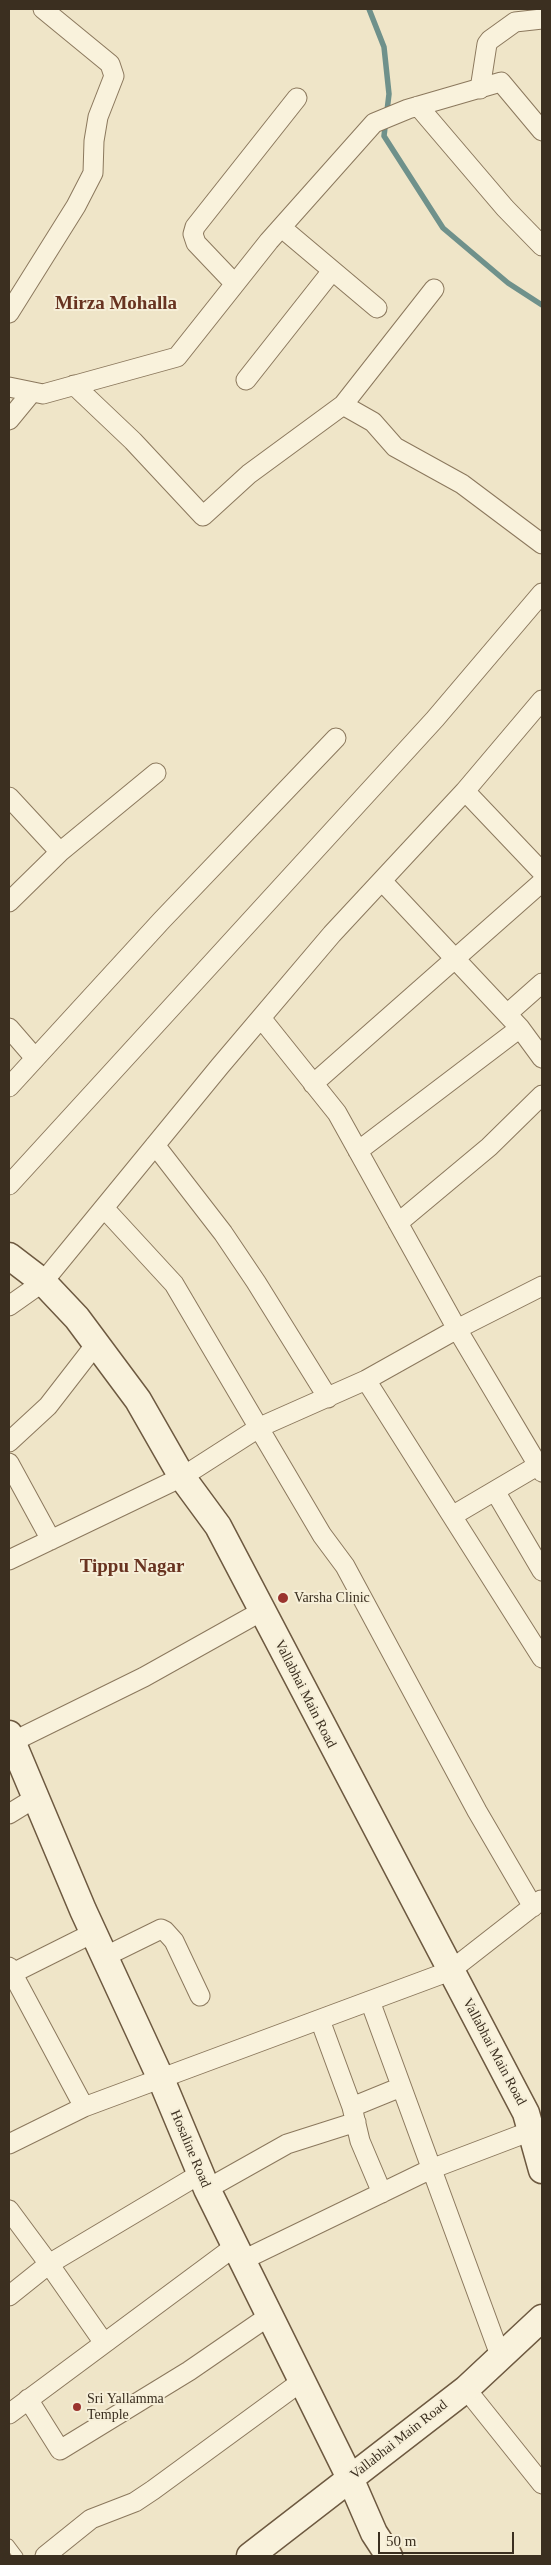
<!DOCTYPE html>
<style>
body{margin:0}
#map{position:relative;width:551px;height:2565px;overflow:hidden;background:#efe5c8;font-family:Georgia,serif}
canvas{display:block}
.frame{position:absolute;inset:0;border:10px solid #3b2f20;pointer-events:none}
.scale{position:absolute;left:378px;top:2532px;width:136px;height:22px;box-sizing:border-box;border:2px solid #3b2f20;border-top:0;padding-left:6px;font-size:15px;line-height:18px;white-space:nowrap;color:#3b2f20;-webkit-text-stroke:4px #f6efd8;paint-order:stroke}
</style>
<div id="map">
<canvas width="551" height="2565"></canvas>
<div class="frame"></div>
<div class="scale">50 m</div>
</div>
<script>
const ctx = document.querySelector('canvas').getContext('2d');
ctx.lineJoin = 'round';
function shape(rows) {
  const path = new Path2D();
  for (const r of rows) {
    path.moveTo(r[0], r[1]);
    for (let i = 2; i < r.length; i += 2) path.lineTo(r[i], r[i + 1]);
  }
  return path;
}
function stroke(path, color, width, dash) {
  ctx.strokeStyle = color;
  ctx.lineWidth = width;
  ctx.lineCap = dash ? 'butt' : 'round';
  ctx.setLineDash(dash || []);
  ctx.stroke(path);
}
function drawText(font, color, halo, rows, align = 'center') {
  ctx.font = font + ' Georgia,serif';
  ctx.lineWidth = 4;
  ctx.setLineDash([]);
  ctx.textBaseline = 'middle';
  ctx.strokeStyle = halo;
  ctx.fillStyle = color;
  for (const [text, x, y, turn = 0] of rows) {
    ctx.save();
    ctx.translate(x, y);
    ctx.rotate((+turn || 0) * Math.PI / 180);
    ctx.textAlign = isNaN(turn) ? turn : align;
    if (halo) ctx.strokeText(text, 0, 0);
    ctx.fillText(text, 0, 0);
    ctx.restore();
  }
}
stroke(shape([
 [369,9,384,47,389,94,384,136,443,228,508,283,542,305]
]), '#6f918b', 5.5);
const lane = shape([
 [9,2544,18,2556]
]);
const street = shape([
 [480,89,487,44,490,40,515,22,542,19],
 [418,106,505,208,542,246],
 [282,228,377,308],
 [235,284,196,243,193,234,195,227,297,98],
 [9,313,76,206,93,173,94,141,98,117,114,76,110,64,43,9],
 [246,380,332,271],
 [74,385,133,441,203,516,249,474,343,405,373,422,395,447,462,484,542,544],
 [9,387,43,394,177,357,269,241,374,123,408,109,501,82,542,131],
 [343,405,434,289],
 [9,420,32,392],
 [465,791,542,700],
 [9,797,60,852,9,902],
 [60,852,156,773],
 [382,881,520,1028,542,1058],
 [507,1014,542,983],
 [261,1018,337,1113,457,1329,542,1472],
 [9,1028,35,1058],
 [313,1084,542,882],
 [9,1087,162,920,336,738],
 [155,1145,223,1233,256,1282,328,1398],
 [358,1151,520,1028],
 [9,1185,435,719,542,593],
 [104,1208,174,1284,322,1535,345,1566,477,1811,533,1907],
 [398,1223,489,1147,542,1095],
 [9,1306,43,1282,220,1066,332,934,465,791,542,872],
 [366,1380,452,1516],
 [9,1442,48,1406,96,1344],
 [9,1463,51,1540],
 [542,1463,452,1516,542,1658],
 [495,1491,542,1571],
 [9,1560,182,1477,260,1427,366,1380,457,1329,542,1286],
 [12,1742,144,1677,262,1611],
 [9,1814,35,1798],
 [104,1957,161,1929,165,1931,174,1941,200,1996],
 [9,1967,84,2107],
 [9,1975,93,1933],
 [370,2001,501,2358],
 [320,2020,352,2107,360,2141,382,2193],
 [352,2107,401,2087],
 [9,2144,84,2107,450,1971,541,1900],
 [207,2189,287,2144,356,2122],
 [9,2210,49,2264,200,2174],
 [241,2261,431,2169,531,2131],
 [9,2296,49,2264,104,2343],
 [466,2389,542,2484],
 [28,2399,60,2450,189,2371,269,2316],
 [9,2414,234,2247],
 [45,2556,91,2519,135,2502,153,2490,302,2381]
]);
const secondary = shape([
 [9,1256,43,1282,77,1318,138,1400,182,1477,218,1526,526,2113,542,2170],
 [9,1734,83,1910,161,2079,207,2189,350,2478,374,2533,389,2556],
 [250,2556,466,2389,542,2318]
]);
stroke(lane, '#8b785d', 11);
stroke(street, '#8b785d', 21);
stroke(secondary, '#6d5940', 29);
stroke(lane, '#f9f2dc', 9);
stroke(street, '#f9f2dc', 19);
stroke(secondary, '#f9f2dc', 26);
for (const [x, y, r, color] of [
 [283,1598,6,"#9a332d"],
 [77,2407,5,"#9a332d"]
]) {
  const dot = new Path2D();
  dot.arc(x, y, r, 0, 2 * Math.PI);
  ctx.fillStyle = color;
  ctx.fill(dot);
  stroke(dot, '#f6efd8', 2);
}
drawText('14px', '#3b2f20', '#f6efd8', [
 ["Varsha Clinic",294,1598],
 ["Sri Yallamma",87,2399],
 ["Temple",87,2415]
], 'left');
drawText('14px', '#3b2f20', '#f6efd8', [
 ["Vallabhai Main Road",305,1694,63],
 ["Vallabhai Main Road",494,2052,62],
 ["Hosaline Road",190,2149,67],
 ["Vallabhai Main Road",399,2440,-38]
]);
drawText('bold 19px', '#683320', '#f6efd8', [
 ["Mirza Mohalla",116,304],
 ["Tippu Nagar",132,1567]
]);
</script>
